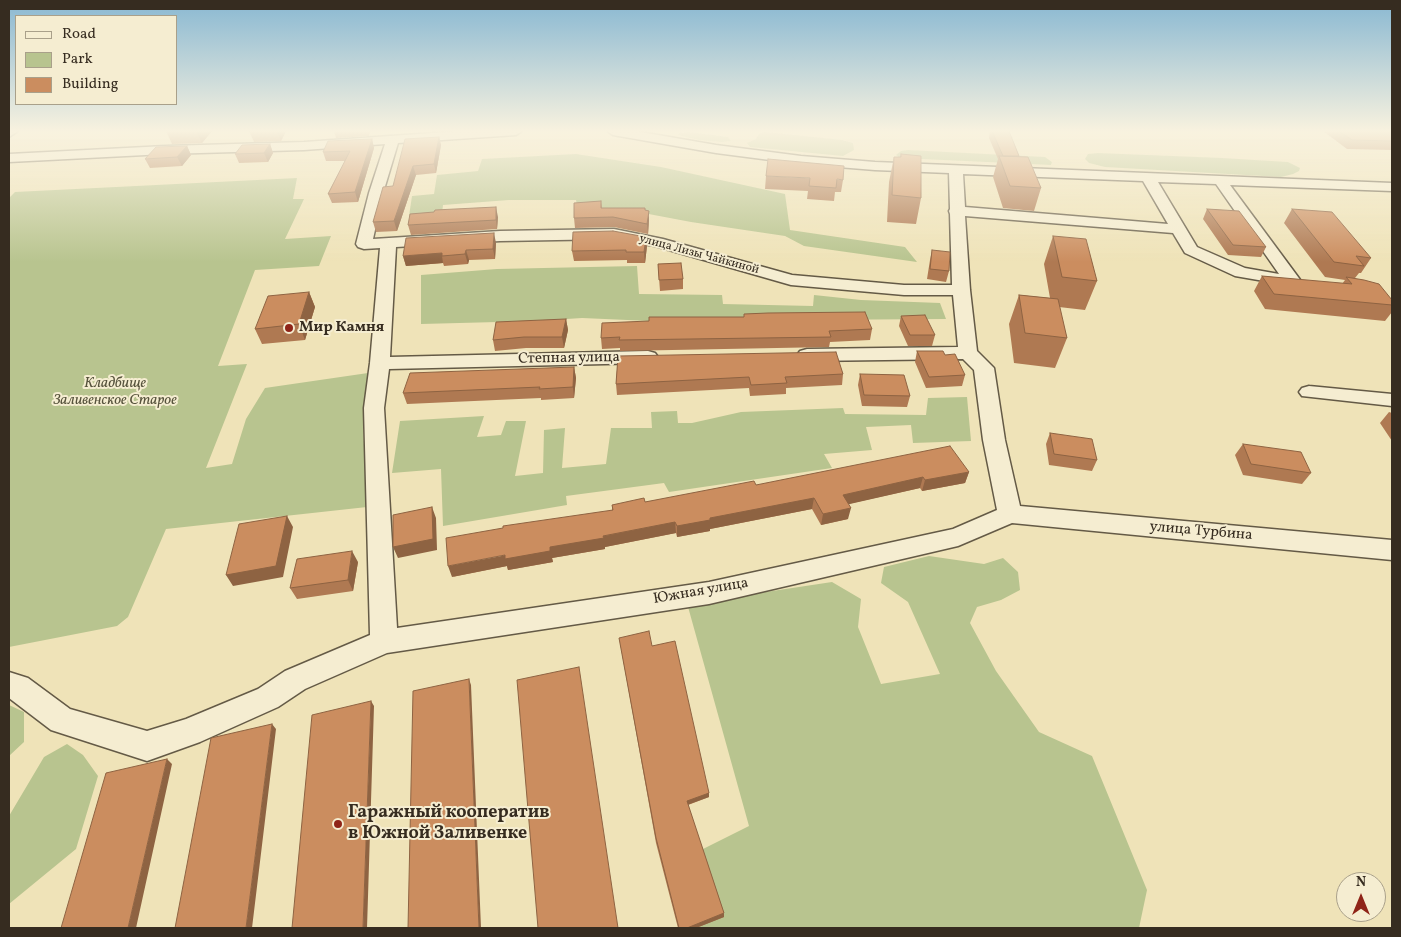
<!DOCTYPE html>
<meta charset="utf-8">
<style>
body{margin:0}
#map{position:relative;width:1401px;height:937px;overflow:hidden;background:#efe3b8;font-family:Vollkorn,serif}
canvas{display:block}
.frame{position:absolute;inset:0;border:10px solid #362c20;pointer-events:none}
.legend{position:absolute;left:15px;top:15px;width:162px;height:90px;box-sizing:border-box;background:#f5edd1;border:1px solid #a9a08a;margin:0;padding:6px 9px;list-style:none;font-size:15px;color:#362c20}
.legend li{display:flex;align-items:center;gap:10px;height:25px}
.legend b{width:25px;border:1px solid #a9a08a}
.north{position:absolute;left:1336px;top:872px;width:50px;height:50px;box-sizing:border-box;background:#f5edd1;border:1px solid #a9a08a;border-radius:50%;rotate:0deg;font-size:14px;font-weight:700;line-height:20px;text-align:center;color:#362c20}
.north::after{content:'';display:block;margin:auto;width:18px;height:22px;background:#8f2418;clip-path:polygon(50% 0,100% 100%,50% 72%,0 100%)}
</style>
<div id="map">
<canvas width="1401" height="937"></canvas>
<div class="frame"></div>
<ul class="legend">
<li><b style="height:6px;background:#f5edd1"></b>Road</li>
<li><b style="height:14px;background:#b8c48f"></b>Park</li>
<li><b style="height:14px;background:#cb8d5f"></b>Building</li>
</ul>
<div class="north">N</div>
</div>
<script>
const ctx = document.querySelector('canvas').getContext('2d');
ctx.lineJoin = 'round';
function fill(path, color) {
  ctx.fillStyle = color;
  ctx.fill(path, 'evenodd');
}
function shape(rows) {
  const path = new Path2D();
  for (const r of rows) {
    path.moveTo(r[0], r[1]);
    for (let i = 2; i < r.length; i += 2) path.lineTo(r[i], r[i + 1]);
  }
  return path;
}
function stroke(path, color, width, dash) {
  ctx.strokeStyle = color;
  ctx.lineWidth = width;
  ctx.lineCap = dash ? 'butt' : 'round';
  ctx.setLineDash(dash || []);
  ctx.stroke(path);
}
function drawText(font, color, halo, rows, align = 'center') {
  ctx.font = font + ' Vollkorn,serif';
  ctx.lineWidth = 4;
  ctx.setLineDash([]);
  ctx.textBaseline = 'middle';
  ctx.strokeStyle = halo;
  ctx.fillStyle = color;
  for (const [text, x, y, turn = 0] of rows) {
    ctx.save();
    ctx.translate(x, y);
    ctx.rotate((+turn || 0) * Math.PI / 180);
    ctx.textAlign = isNaN(turn) ? turn : align;
    if (halo) ctx.strokeText(text, 0, 0);
    ctx.fillText(text, 0, 0);
    ctx.restore();
  }
}
fill(shape([
 [689,132,728,137,731,141,722,142,699,140,678,135,679,133],
 [765,132,842,140,853,143,854,150,843,156,750,147,747,143,756,139,759,134],
 [908,150,1045,157,1052,162,1051,165,900,158,896,155,901,151],
 [1098,153,1222,158,1288,162,1300,168,1299,171,1293,174,1281,177,1105,167,1089,163,1085,159,1088,154],
 [576,154,661,167,785,194,790,230,905,247,917,262,804,246,785,236,691,222,638,212,577,206,576,200,509,200,443,205,442,214,409,216,412,196,434,194,437,175,478,171,482,159],
 [297,178,293,199,304,199,285,239,331,236,319,266,255,270,218,366,247,364,206,468,232,464,246,419,265,388,368,373,363,424,367,507,166,529,128,617,117,626,9,647,9,198,15,192],
 [637,266,639,294,722,295,723,304,813,306,814,295,861,300,940,303,946,319,650,321,582,318,536,321,421,324,421,275,497,269],
 [928,398,967,397,971,441,913,443,911,425,866,427,872,450,824,454,832,468,669,492,664,483,566,496,567,505,443,526,441,469,392,473,400,421,484,416,477,437,501,435,506,421,526,421,515,476,543,473,544,430,565,428,562,468,606,464,611,428,652,428,651,412,677,411,678,423,692,423,741,412,843,408,845,414,926,415],
 [929,556,984,564,1003,558,1018,572,1020,590,1001,600,977,607,970,623,996,671,1039,732,1092,756,1147,890,1139,928,696,928,701,850,749,826,685,596,706,601,832,582,861,599,858,627,881,684,940,674,908,602,881,583,884,567],
 [9,705,24,712,24,742,9,756],
 [67,744,83,755,98,776,76,849,9,904,9,816,44,757]
]), '#b8c48f');
const minor = shape([
 [9,131,18,131,9,137,9,131],
 [461,131,522,131,516,135,398,143,383,193,373,239,500,231,614,229,663,239,792,275,904,285,952,285,950,214,949,211,950,209,949,173,875,170,801,164,716,153,613,135,607,131,635,131,716,145,801,156,875,162,1392,183,1392,191,1230,185,1301,281,1299,285,1293,286,1235,276,1185,253,1173,233,965,216,970,290,977,351,994,368,1005,440,1020,506,1392,540,1392,560,1012,523,958,546,709,604,387,653,305,689,278,707,200,742,147,761,51,730,9,698,9,672,28,678,70,709,147,731,186,719,258,689,285,671,370,635,364,408,370,363,380,248,364,249,358,247,356,244,369,193,385,144,304,150,165,154,9,162,9,154,165,146,304,142,461,131],
 [963,174,1143,181,1168,224,965,207,963,174],
 [1158,182,1216,184,1279,274,1245,268,1197,247,1158,182],
 [614,239,655,246,791,285,904,295,953,295,958,347,807,349,800,351,797,355,800,359,807,361,963,359,974,370,983,440,997,510,953,529,709,582,397,628,384,408,389,369,648,363,655,361,658,357,655,353,648,351,390,357,396,247,500,241,614,239],
 [1309,386,1392,394,1392,406,1302,396,1299,392,1302,388,1309,386]
]);
stroke(minor, '#645a46', 3);
fill(minor, '#f5edd1');
fill(shape([
 [166,131,212,131,202,143,172,144],
 [249,131,286,131,281,141,254,142],
 [334,131,370,131,369,136,336,138],
 [990,131,1009,131,1019,156,1041,188,1034,211,1003,208,993,177,998,159,989,138],
 [1323,131,1389,131,1392,133,1392,150,1347,149],
 [439,137,441,145,436,173,416,175,397,231,376,232,373,222,393,186],
 [372,139,374,148,358,202,332,203,328,194,345,161,326,161,323,152],
 [270,144,273,153,268,162,239,163,235,154],
 [187,146,191,155,182,166,150,168,145,159],
 [901,154,921,198,916,224,887,222,889,182,894,157,900,157],
 [766,176,843,180,841,192,835,192,834,201,807,199,808,191,765,189],
 [601,201,602,208,645,210,649,220,648,234,614,227,575,228,574,218],
 [1207,209,1266,247,1261,257,1228,255,1203,219],
 [1292,209,1371,258,1361,273,1359,273,1355,278,1392,300,1392,312,1385,321,1265,309,1254,291,1262,276,1342,284,1345,280,1325,277,1284,223],
 [498,217,497,229,411,235,408,225],
 [1053,236,1097,281,1085,310,1059,307,1067,338,1055,368,1014,363,1009,324,1019,295,1050,298,1044,264],
 [646,237,647,246,645,263,627,263,627,260,574,261,572,251],
 [496,243,495,259,469,260,468,264,444,266,443,263,406,266,403,256],
 [932,250,949,271,946,282,927,279,930,260],
 [658,264,683,279,683,289,660,291],
 [309,292,315,307,305,340,262,344,255,329],
 [744,314,872,329,870,340,830,342,829,347,620,351,620,348,602,349,601,338,649,321,744,317],
 [901,316,935,335,932,346,908,346,899,326],
 [566,319,568,330,564,348,526,348,495,351,493,340],
 [917,351,945,355,965,375,962,386,926,388,915,362],
 [618,356,843,374,842,385,786,388,786,394,750,396,749,388,617,395,616,384],
 [574,367,576,378,574,398,541,400,541,398,407,404,403,393],
 [860,374,910,396,907,407,862,406,858,385],
 [1389,412,1392,413,1392,441,1380,423],
 [1050,433,1097,460,1092,471,1049,465,1046,444],
 [1243,444,1311,473,1302,484,1243,475,1235,455],
 [969,472,965,483,922,491,920,488,848,504,848,519,821,525,812,509,710,529,710,531,677,537,676,533,605,547,605,549,552,558,553,562,508,570,507,566,452,577,612,510,612,505,645,502,756,485],
 [358,562,353,591,297,599,290,588],
 [620,643,709,793,709,797,688,805,724,913,724,917,696,928,678,928,656,843]
]), '#af7952');
fill(shape([
 [196,131,212,131,202,143],
 [277,131,286,131,281,141],
 [439,137,441,145,436,173,434,164],
 [372,139,374,148,358,202,355,192],
 [270,144,273,153,268,162,264,153],
 [187,146,191,155,182,166,177,157],
 [413,166,416,175,397,231,394,221],
 [496,207,498,217,497,229,496,220],
 [649,211,649,220,648,234,647,224],
 [494,233,496,243,495,259,493,249],
 [646,237,647,246,645,263,644,252],
 [466,250,469,260,468,264,465,254],
 [442,253,442,256,443,263,406,266,403,256],
 [309,292,315,307,305,340,299,324],
 [566,319,568,330,564,348,562,337],
 [574,367,576,378,574,398,573,387],
 [969,472,965,483,922,491,925,480],
 [923,477,920,488,841,506,843,495],
 [814,498,812,509,710,529,710,531,677,537,677,526,710,518],
 [432,507,436,518,437,550,398,558,393,547],
 [851,508,848,519,821,525,823,514],
 [287,516,293,527,283,577,233,586,226,575],
 [675,522,676,533,605,547,605,549,552,558,553,562,508,570,507,566,452,577,448,566,550,547],
 [352,551,358,562,353,591,348,580],
 [469,679,471,685,481,928,479,928],
 [371,701,374,706,367,928,363,928],
 [272,724,276,729,252,928,246,928],
 [167,759,172,764,136,928,128,928],
 [709,793,709,797,687,805,687,801],
 [724,913,724,917,696,928,687,928]
]), '#8e6342');
const building = shape([
 [992,131,1009,131,1019,156,1003,156,992,131],
 [1339,131,1389,131,1392,133,1392,141,1352,140,1339,131],
 [439,137,434,164,413,166,394,221,373,222,383,187,393,186,405,139,439,137],
 [372,139,355,192,328,194,350,151,323,152,328,141,372,139],
 [270,144,264,153,235,154,242,145,270,144],
 [187,146,177,157,145,159,156,147,187,146],
 [901,154,921,156,921,198,892,195,894,157,901,157,901,154],
 [999,156,1028,157,1041,188,1010,186,999,156],
 [768,159,844,166,843,180,837,179,836,188,809,186,810,178,766,176,768,159],
 [601,201,601,208,645,208,645,210,649,211,647,224,613,217,574,218,574,203,601,201],
 [496,207,496,220,408,225,410,214,434,212,435,210,496,207],
 [1207,209,1239,211,1266,247,1233,245,1207,209],
 [1292,209,1332,212,1371,258,1356,256,1364,266,1334,262,1292,209],
 [613,231,646,237,644,252,626,252,626,250,572,251,573,232,613,231],
 [494,233,493,249,466,250,465,254,442,256,442,253,403,256,406,238,494,233],
 [1053,236,1086,239,1097,281,1062,277,1053,236],
 [932,250,950,252,949,271,930,269,932,250],
 [681,263,683,279,659,280,658,264,681,263],
 [1262,276,1352,284,1346,277,1364,280,1379,284,1392,300,1392,305,1274,294,1262,276],
 [309,292,299,324,255,329,268,296,309,292],
 [1019,295,1058,299,1067,338,1025,333,1019,295],
 [865,312,872,329,829,331,831,337,619,340,620,337,601,338,602,323,649,321,649,317,744,317,744,314,768,313,865,312],
 [925,315,935,335,910,335,901,316,925,315],
 [566,319,562,337,524,337,493,340,496,322,566,319],
 [917,351,943,351,945,355,955,354,965,375,929,377,917,351],
 [836,352,843,374,785,377,787,383,751,385,749,377,616,384,618,356,836,352],
 [574,367,573,387,539,389,540,387,403,393,410,373,574,367],
 [860,374,904,375,910,396,864,395,860,374],
 [1050,433,1092,439,1097,460,1054,454,1050,433],
 [1243,444,1301,452,1311,473,1251,464,1243,444],
 [950,446,969,472,925,480,923,477,843,495,851,508,823,514,814,498,710,518,710,520,677,526,675,522,603,536,604,538,550,547,550,551,505,559,505,555,448,566,446,538,503,528,503,526,613,510,612,505,644,498,645,502,754,481,756,485,950,446],
 [432,507,433,539,393,547,393,515,432,507],
 [287,516,276,566,226,575,239,524,287,516],
 [352,551,348,580,290,588,297,559,352,551],
 [649,631,652,646,675,641,709,793,687,801,724,913,687,928,679,928,656,838,619,638,649,631],
 [579,667,618,928,538,928,517,680,579,667],
 [469,679,479,928,408,928,413,691,469,679],
 [371,701,363,928,292,928,312,715,371,701],
 [272,724,246,928,175,928,211,738,272,724],
 [167,759,128,928,61,928,106,773,167,759]
]);
fill(building, '#cb8d5f');
stroke(building, '#8e6342', 1);
const sky = ctx.createLinearGradient(0, 0, 0, 262);
sky.addColorStop(0, '#89b8d2');
sky.addColorStop(0.5, '#f8f2df');
sky.addColorStop(1, '#f8f2df00');
ctx.fillStyle = sky;
ctx.fillRect(0, 0, 1401, 262);
for (const [x, y, r, color] of [
 [289,328,5,"#8f2418"],
 [338,824,5,"#8f2418"]
]) {
  const dot = new Path2D();
  dot.arc(x, y, r, 0, 2 * Math.PI);
  ctx.fillStyle = color;
  ctx.fill(dot);
  stroke(dot, '#f5edd1', 2);
}
drawText('12px', '#362c20', '#f5edd1', [
 ["улица Лизы Чайкиной",699,255,15]
]);
drawText('bold 15px', '#362c20', '#f5edd1', [
 ["Мир Камня",299,328]
], 'left');
drawText('15px', '#362c20', '#f5edd1', [
 ["Степная улица",569,359,-1],
 ["улица Турбина",1201,532,5],
 ["Южная улица",701,592,-10]
]);
drawText('italic 15px', '#56523c', '#f5edd1', [
 ["Кладбище",115,384],
 ["Заливенское Старое",115,401]
]);
drawText('bold 18px', '#362c20', '#f5edd1', [
 ["Гаражный кооператив",348,814],
 ["в Южной Заливенке",348,835]
], 'left');
</script>
